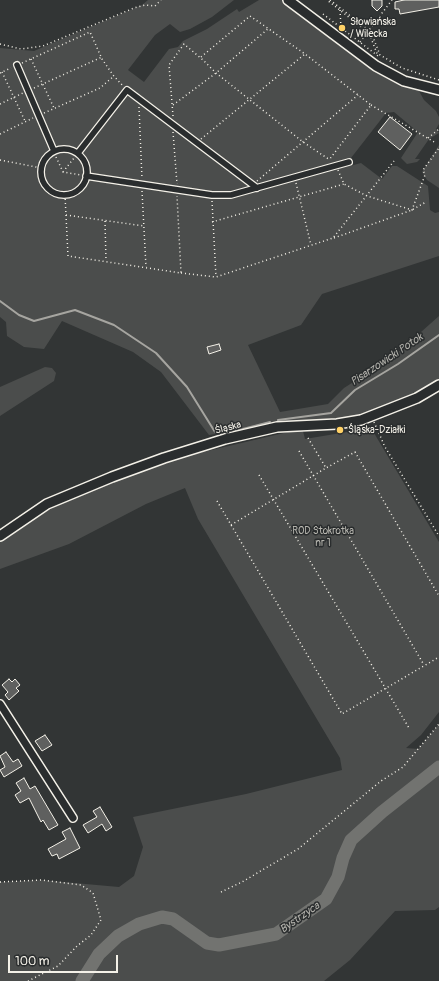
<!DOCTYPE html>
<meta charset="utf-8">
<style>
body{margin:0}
#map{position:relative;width:439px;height:981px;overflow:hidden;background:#323535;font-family:Pangolin,sans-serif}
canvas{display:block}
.scale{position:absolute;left:8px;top:955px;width:110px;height:18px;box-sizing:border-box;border:2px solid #f4f1e8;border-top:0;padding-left:5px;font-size:12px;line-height:14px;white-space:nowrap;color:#f4f1e8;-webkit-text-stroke:3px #2a2d2e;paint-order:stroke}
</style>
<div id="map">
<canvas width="439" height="981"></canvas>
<div class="scale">100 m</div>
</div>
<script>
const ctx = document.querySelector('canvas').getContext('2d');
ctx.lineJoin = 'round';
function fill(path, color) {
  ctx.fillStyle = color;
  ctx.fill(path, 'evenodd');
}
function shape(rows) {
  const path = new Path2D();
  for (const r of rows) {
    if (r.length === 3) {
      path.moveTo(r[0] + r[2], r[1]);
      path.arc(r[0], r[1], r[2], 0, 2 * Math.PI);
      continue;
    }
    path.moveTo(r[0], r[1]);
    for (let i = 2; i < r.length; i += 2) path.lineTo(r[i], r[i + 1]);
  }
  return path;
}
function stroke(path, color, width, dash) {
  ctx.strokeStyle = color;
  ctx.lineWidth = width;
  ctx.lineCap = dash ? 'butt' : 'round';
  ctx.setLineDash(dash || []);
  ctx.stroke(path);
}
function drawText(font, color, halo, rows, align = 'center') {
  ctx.font = font + ' Pangolin,sans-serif';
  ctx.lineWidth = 3;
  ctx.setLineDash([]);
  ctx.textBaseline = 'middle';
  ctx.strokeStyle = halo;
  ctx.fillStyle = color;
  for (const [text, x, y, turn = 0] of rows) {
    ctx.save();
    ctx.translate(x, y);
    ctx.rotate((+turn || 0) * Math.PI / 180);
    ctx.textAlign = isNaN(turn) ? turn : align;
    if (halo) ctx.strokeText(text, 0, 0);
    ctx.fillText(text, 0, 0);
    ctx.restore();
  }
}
fill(shape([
 [148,0,234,0,212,17,190,29,180,32,170,24,155,35,128,70,144,82,169,49,178,47,183,41,207,29,237,9,239,12,259,0,282,0,375,71,388,79,419,91,424,100,436,111,439,117,439,124,436,129,439,133,429,139,415,159,420,159,417,162,407,164,401,158,418,132,394,112,386,113,351,158,348,159,350,166,361,163,382,179,392,166,397,166,428,186,430,210,435,213,439,212,439,256,322,294,301,325,248,345,280,412,328,404,344,388,394,356,439,316,439,381,407,397,368,414,345,420,270,422,223,436,221,433,209,435,161,372,133,352,62,321,44,349,24,347,7,336,6,322,0,317,0,48,34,51,142,5],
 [64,146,80,151,89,165,90,174,86,187,80,194,72,198,63,199,48,194,42,189,37,173,38,164,48,151],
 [439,145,439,188,427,180,422,172],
 [63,172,21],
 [45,367,52,368,56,373,54,381,0,416,0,387],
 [371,428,439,542,439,712,421,735,406,748,418,749,439,724,439,907,435,910,395,911,350,960,324,981,0,981,0,882,41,880,119,887,134,876,143,847,133,817,246,794,342,770,340,758,198,519,185,488,146,504,69,544,0,569,0,542,39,515,67,501,134,474,203,452,288,432,303,431,305,439]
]), '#4b4d4c');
stroke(shape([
 [0,301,19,315,34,321,75,310,114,325,156,353,187,387,215,432,243,429,270,422],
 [278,420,331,413,355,390,398,364,439,335]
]), '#a6a5a0', 2);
stroke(shape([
 [82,981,99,954,118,936,139,924,162,917,173,919,207,943,219,945,276,934,326,899,338,877,343,858,351,840,382,812,439,767]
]), '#727370', 13);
const building = shape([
 [372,0,382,0,382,6,377,11,372,6,372,0],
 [404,0,439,0,439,7,400,14,399,9,395,9,395,2,404,0],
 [390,117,412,134,400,150,378,132,390,117],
 [219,344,221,350,209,354,207,347,219,344],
 [9,679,12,682,15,679,20,685,16,688,19,691,9,700,5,695,8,692,2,685,9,679],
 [45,735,52,745,42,751,35,741,45,735],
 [6,752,13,762,18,759,22,766,4,777,0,770,5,767,0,756,6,752],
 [24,778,30,789,35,786,58,825,49,830,43,820,41,822,29,798,20,803,15,795,21,791,16,783,24,778],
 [100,807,112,827,106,831,102,824,88,833,83,825,97,817,93,811,100,807],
 [70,828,80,848,59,859,57,854,52,856,48,849,66,839,62,832,70,828]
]);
fill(building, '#5f605f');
stroke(building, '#f4f1e8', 1);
const pedestrian = shape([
 [17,65,54,151],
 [64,172,23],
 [78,153,127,90,257,188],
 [86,176,212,195,231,195,349,162]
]);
const minor = shape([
 [0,704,73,818]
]);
const tertiary = shape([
 [288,0,376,66,404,81,439,90],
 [0,536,47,504,112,477,164,458,225,439,277,427,337,424,361,420,417,398,439,385]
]);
stroke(pedestrian, '#f4f1e8', 8);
stroke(minor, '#f4f1e8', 10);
stroke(tertiary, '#f4f1e8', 12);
stroke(shape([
 [330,0,371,32,380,55,402,68,439,80],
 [340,10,341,28],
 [323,14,378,56,369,33,327,0],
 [360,42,392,0],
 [0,44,21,49,43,46,134,8,145,5,155,6,161,0],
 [201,57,250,16,305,54,371,105,329,160],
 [31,59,54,108],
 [22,63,90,32,102,59,113,75,123,86],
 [2,72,25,121],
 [0,73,11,68],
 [34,88,102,57],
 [0,104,23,93],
 [173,105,216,73,269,28],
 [371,105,436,143],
 [139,107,142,179],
 [44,113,100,88,114,76],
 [173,116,169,65,184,44,203,60,216,73,303,142,330,160],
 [173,132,177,184],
 [0,134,33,118],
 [428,138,439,129],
 [201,139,305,54],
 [56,157,63,172,81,175],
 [0,160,41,168],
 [338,170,344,184,367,196,412,210,425,175,423,170,439,148],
 [63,172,74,158],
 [257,181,358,95],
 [296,183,311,245],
 [142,191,146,267],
 [65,195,68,256,181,273,177,196],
 [212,201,216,277],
 [66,215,144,226],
 [105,221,106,261],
 [212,222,344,184],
 [334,238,412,210,426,202],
 [181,273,216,277,333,238,394,161],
 [374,422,385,447,439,536],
 [308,438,326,468,355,452,439,596],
 [299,451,424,665],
 [259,475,409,728],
 [217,501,342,714,439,657],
 [231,525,326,468],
 [0,882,41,880,81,885,93,893,101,920,91,935,77,946,58,966,28,981],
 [221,892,242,882,298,849,381,781,403,767,439,724]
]), '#f4f1e8', 1.5, [1, 3]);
stroke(pedestrian, '#2a2d2e', 5.5);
stroke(minor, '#2a2d2e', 7);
stroke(tertiary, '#2a2d2e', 9);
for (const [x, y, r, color] of [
 [342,28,4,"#ffd166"],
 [340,430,4,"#ffd166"]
]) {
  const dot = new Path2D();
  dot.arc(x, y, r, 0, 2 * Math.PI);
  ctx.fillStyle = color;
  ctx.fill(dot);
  stroke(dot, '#2a2d2e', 1.5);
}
drawText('10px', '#f4f1e8', '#2a2d2e', [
 ["Słowiańska",350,22],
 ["/ Wilecka",350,34],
 ["Śląska-Działki",348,430]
], 'left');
drawText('10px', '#f4f1e8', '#2a2d2e', [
 ["Śląska",228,428,-14]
]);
drawText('10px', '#b9b8b1', '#2a2d2e', [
 ["ROD Stokrotka",323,531],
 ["nr 1",323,543]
]);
drawText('italic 11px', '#b3b2ac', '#2a2d2e', [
 ["Pisarzowicki Potok",387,360,-34],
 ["Bystrzyca",300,918,-35]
]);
</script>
